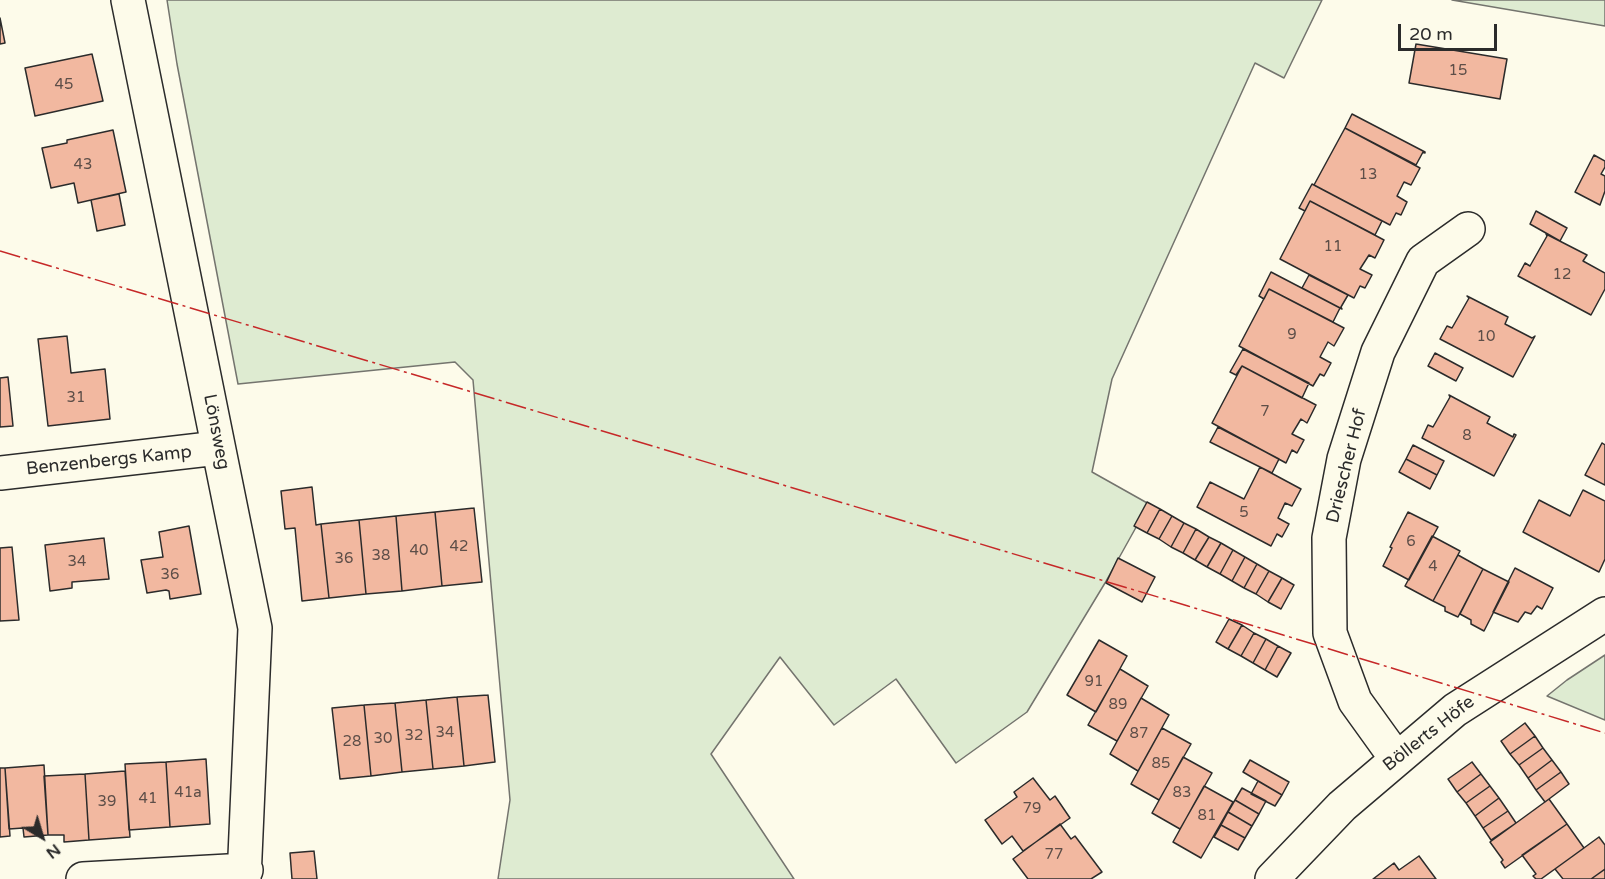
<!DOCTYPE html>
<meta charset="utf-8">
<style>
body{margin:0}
#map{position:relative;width:1605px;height:879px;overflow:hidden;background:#fdfbea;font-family:"Varela Round",sans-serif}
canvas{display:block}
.north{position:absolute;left:12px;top:807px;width:60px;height:60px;-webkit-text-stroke:4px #fdfbea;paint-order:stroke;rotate:142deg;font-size:16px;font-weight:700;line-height:24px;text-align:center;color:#2b2b2b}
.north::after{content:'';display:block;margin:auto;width:21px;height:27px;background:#2b2b2b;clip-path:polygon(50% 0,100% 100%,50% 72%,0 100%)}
.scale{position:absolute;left:1398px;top:24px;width:99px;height:27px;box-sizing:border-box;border:3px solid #2b2b2b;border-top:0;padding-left:8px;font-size:18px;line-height:21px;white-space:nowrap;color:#2b2b2b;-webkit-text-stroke:4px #fdfbea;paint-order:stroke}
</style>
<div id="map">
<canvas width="1605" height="879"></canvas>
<div class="north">N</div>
<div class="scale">20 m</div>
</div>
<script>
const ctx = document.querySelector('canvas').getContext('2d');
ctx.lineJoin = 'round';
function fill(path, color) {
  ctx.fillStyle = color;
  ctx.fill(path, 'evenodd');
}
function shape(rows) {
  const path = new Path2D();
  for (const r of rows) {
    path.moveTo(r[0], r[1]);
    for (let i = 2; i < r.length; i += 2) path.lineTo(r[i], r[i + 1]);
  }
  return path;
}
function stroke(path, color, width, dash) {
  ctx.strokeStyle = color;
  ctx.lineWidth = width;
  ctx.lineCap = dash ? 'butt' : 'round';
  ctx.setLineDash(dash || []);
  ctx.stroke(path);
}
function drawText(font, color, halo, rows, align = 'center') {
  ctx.font = font + ' "Varela Round",sans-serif';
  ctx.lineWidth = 4.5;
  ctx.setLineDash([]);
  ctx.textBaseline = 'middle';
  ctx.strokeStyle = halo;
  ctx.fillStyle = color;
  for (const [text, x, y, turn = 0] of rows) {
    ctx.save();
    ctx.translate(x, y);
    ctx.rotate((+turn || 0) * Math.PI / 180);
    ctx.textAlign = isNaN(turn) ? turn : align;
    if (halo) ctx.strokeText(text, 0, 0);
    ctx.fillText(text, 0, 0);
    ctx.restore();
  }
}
const green = shape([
 [167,0,1322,0,1284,78,1255,63,1112,379,1092,472,1149,504,1105,583,1027,712,956,763,896,679,834,725,780,657,711,754,794,879,498,879,510,800,473,380,455,362,238,384,177,64,167,0],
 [1452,0,1605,0,1605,26,1452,0],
 [1605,655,1605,720,1547,696,1567,680,1605,655]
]);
fill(green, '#deebd1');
stroke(green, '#74746e', 1.5);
const building = shape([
 [0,18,5,43,0,44,0,18],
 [1416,44,1507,59,1500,99,1409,83,1416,44],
 [92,54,103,101,35,116,25,68,92,54],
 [1352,114,1425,152,1425,153,1423,152,1416,165,1345,128,1352,114],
 [1345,128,1420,168,1411,185,1404,182,1397,196,1407,202,1401,215,1396,213,1390,225,1314,185,1345,128],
 [113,130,126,192,78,203,74,183,51,188,42,148,67,143,67,140,113,130],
 [1594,155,1605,161,1605,167,1601,174,1605,176,1605,191,1600,205,1575,192,1594,155],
 [1312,184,1382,221,1375,235,1310,201,1305,211,1299,208,1312,184],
 [119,194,125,225,97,231,91,200,119,194],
 [1310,201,1384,240,1375,258,1369,255,1360,269,1372,275,1365,288,1360,286,1354,298,1280,259,1310,201],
 [1536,211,1567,228,1560,241,1530,224,1536,211],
 [1546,234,1587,255,1583,261,1605,273,1605,289,1591,315,1518,276,1525,263,1530,266,1547,236,1546,234],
 [1271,272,1340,308,1333,322,1269,289,1264,299,1259,296,1271,272],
 [1309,275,1348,295,1341,307,1342,309,1302,288,1309,275],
 [1269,289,1344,328,1334,346,1328,342,1320,357,1331,363,1324,376,1320,374,1313,386,1239,346,1269,289],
 [1467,296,1508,317,1505,324,1532,338,1535,336,1513,377,1440,339,1447,326,1452,328,1469,298,1467,296],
 [67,336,71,373,105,369,110,419,48,426,38,339,67,336],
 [1243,349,1309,383,1302,398,1242,366,1236,375,1230,372,1243,349],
 [1435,353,1463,368,1456,381,1428,366,1435,353],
 [1242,366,1316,405,1307,423,1301,419,1292,434,1304,440,1297,453,1292,450,1286,463,1212,423,1242,366],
 [8,377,13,426,0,427,0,378,8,377],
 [1449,395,1490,417,1487,423,1513,437,1514,434,1516,435,1494,476,1422,438,1428,425,1433,427,1450,397,1449,395],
 [1218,427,1279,459,1272,473,1210,442,1218,427],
 [1602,443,1605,445,1605,485,1585,475,1602,443],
 [1413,445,1444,461,1437,475,1406,459,1413,445],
 [1406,459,1437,475,1430,489,1399,472,1406,459],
 [1260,467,1301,489,1292,506,1285,503,1278,518,1289,524,1282,537,1277,534,1271,546,1197,507,1210,482,1244,499,1260,467],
 [312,487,316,525,321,524,329,598,302,601,295,528,285,529,281,491,312,487],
 [1583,490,1605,501,1605,559,1599,572,1523,532,1539,500,1570,516,1583,490],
 [1147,502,1160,509,1147,533,1134,526,1147,502],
 [474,508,482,582,442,586,435,512,474,508],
 [1160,509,1172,516,1159,539,1147,533,1160,509],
 [435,512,442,586,402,591,396,516,435,512],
 [1408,512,1438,527,1409,580,1383,566,1392,548,1390,547,1408,512],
 [396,516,402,591,366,594,359,520,396,516],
 [1172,516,1184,523,1171,547,1159,539,1172,516],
 [359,520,366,594,329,598,321,524,359,520],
 [1184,523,1196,529,1183,553,1171,547,1184,523],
 [189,526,201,594,170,599,169,591,166,590,147,593,141,560,163,557,159,532,189,526],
 [1196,529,1209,537,1195,560,1183,553,1196,529],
 [1432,536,1460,551,1433,601,1405,586,1432,536],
 [1209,537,1221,543,1207,567,1195,560,1209,537],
 [104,538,109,579,72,582,72,588,50,591,45,545,104,538],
 [1221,543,1233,550,1220,574,1207,567,1221,543],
 [12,547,19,620,0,621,0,548,12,547],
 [1233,550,1245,557,1232,581,1220,574,1233,550],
 [1458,555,1483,569,1458,617,1445,611,1445,607,1433,601,1458,555],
 [1245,557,1257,564,1244,588,1232,581,1245,557],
 [1118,558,1155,577,1142,602,1106,583,1118,558],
 [1257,564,1269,571,1256,594,1244,588,1257,564],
 [1515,568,1553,588,1542,609,1537,606,1531,614,1525,612,1518,622,1493,612,1515,568],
 [1483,569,1509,582,1484,631,1471,624,1471,620,1460,614,1483,569],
 [1269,571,1282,578,1268,602,1256,594,1269,571],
 [1282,578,1294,585,1281,609,1268,602,1282,578],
 [1229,619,1242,625,1228,649,1216,642,1229,619],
 [1242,625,1254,633,1241,656,1228,649,1242,625],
 [1254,633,1266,639,1253,663,1241,656,1254,633],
 [1266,639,1278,646,1265,670,1253,663,1266,639],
 [1099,640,1127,656,1096,712,1067,695,1099,640],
 [1278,646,1291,653,1277,677,1265,670,1278,646],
 [1120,669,1148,686,1117,741,1088,725,1120,669],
 [488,695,495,762,464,766,457,697,488,695],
 [457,697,464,766,433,769,426,700,457,697],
 [1141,698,1169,715,1138,771,1110,754,1141,698],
 [426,700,433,769,402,772,395,703,426,700],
 [395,703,402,772,371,776,364,705,395,703],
 [364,705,371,776,340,779,332,708,364,705],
 [1525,723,1535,736,1510,754,1501,741,1525,723],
 [1162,728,1191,744,1159,800,1131,784,1162,728],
 [1535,736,1543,748,1519,765,1510,754,1535,736],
 [1543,748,1552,760,1528,778,1519,765,1543,748],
 [1183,757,1212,773,1180,829,1152,813,1183,757],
 [206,759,210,824,170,827,166,762,206,759],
 [1250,760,1289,782,1282,795,1243,772,1250,760],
 [1552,760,1561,772,1536,790,1528,778,1552,760],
 [166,762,170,827,129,830,125,764,166,762],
 [1472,762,1481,774,1457,792,1448,779,1472,762],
 [44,765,48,835,24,837,23,828,9,829,5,768,44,765],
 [0,768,5,768,10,836,0,837,0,768],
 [125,771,130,837,89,840,85,774,125,771],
 [1561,772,1569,784,1545,802,1536,790,1561,772],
 [85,774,89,840,64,842,64,835,48,835,44,776,85,774],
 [1481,774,1490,786,1466,803,1457,792,1481,774],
 [1033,778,1050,800,1055,796,1070,818,1023,851,1012,836,1002,844,985,820,1017,797,1014,792,1033,778],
 [1258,781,1282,795,1275,806,1251,794,1258,781],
 [1204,786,1233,802,1201,858,1173,842,1204,786],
 [1490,786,1499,798,1475,816,1466,803,1490,786],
 [1242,788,1266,801,1259,814,1235,800,1242,788],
 [1499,798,1508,811,1483,828,1475,816,1499,798],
 [1549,799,1567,824,1505,868,1501,862,1503,860,1490,842,1549,799],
 [1235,800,1259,814,1252,826,1228,812,1235,800],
 [1508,811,1516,823,1491,840,1483,828,1508,811],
 [1228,812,1252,826,1245,838,1221,825,1228,812],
 [1060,824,1071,839,1075,836,1102,872,1091,879,1028,879,1013,859,1060,824],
 [1567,824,1584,848,1541,879,1536,879,1533,876,1536,874,1522,855,1567,824],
 [1221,825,1245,838,1238,850,1214,837,1221,825],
 [1599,837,1605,845,1605,869,1591,879,1563,879,1555,869,1599,837],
 [314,851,317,879,292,879,290,853,314,851],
 [1419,856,1436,879,1373,879,1394,863,1399,870,1419,856],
 [1605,869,1605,879,1591,879,1605,869]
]);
fill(building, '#f2b8a0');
stroke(building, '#2b2b2b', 1.5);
const minor = shape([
 [128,0,255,628,244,879],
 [0,473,218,448],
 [1396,758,1355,701,1330,633,1329,538,1344,459,1378,352,1423,261,1468,229],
 [83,879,246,870],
 [1272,879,1342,806,1455,710,1605,614]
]);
stroke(minor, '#2b2b2b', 36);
stroke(minor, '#fdfbea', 33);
stroke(shape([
 [0,251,1188,606,1605,733]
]), '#c62828', 1.5, [21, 4.5, 3, 4.5]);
drawText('15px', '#5d4e48', null, [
 ["15",1458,71],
 ["45",64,85],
 ["43",83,165],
 ["13",1368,175],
 ["11",1333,247],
 ["12",1562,275],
 ["9",1292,335],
 ["10",1486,337],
 ["31",76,398],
 ["7",1265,412],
 ["8",1467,436],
 ["5",1244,513],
 ["6",1411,542],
 ["42",459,547],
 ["40",419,551],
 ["38",381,556],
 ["36",344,559],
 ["34",77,562],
 ["4",1433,567],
 ["36",170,575],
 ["91",1094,682],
 ["89",1118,705],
 ["34",445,733],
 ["87",1139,734],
 ["32",414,736],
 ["30",383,739],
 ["28",352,742],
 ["85",1161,764],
 ["41a",188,793],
 ["83",1182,793],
 ["41",148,799],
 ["39",107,802],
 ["79",1032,809],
 ["81",1207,816],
 ["77",1054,855]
]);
drawText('18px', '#2b2b2b', '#fdfbea', [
 ["Lönsweg",216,432,79],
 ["Benzenbergs Kamp",109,461,-6],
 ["Driescher Hof",1347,466,-76],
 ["Böllerts Höfe",1429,734,-38]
]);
</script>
